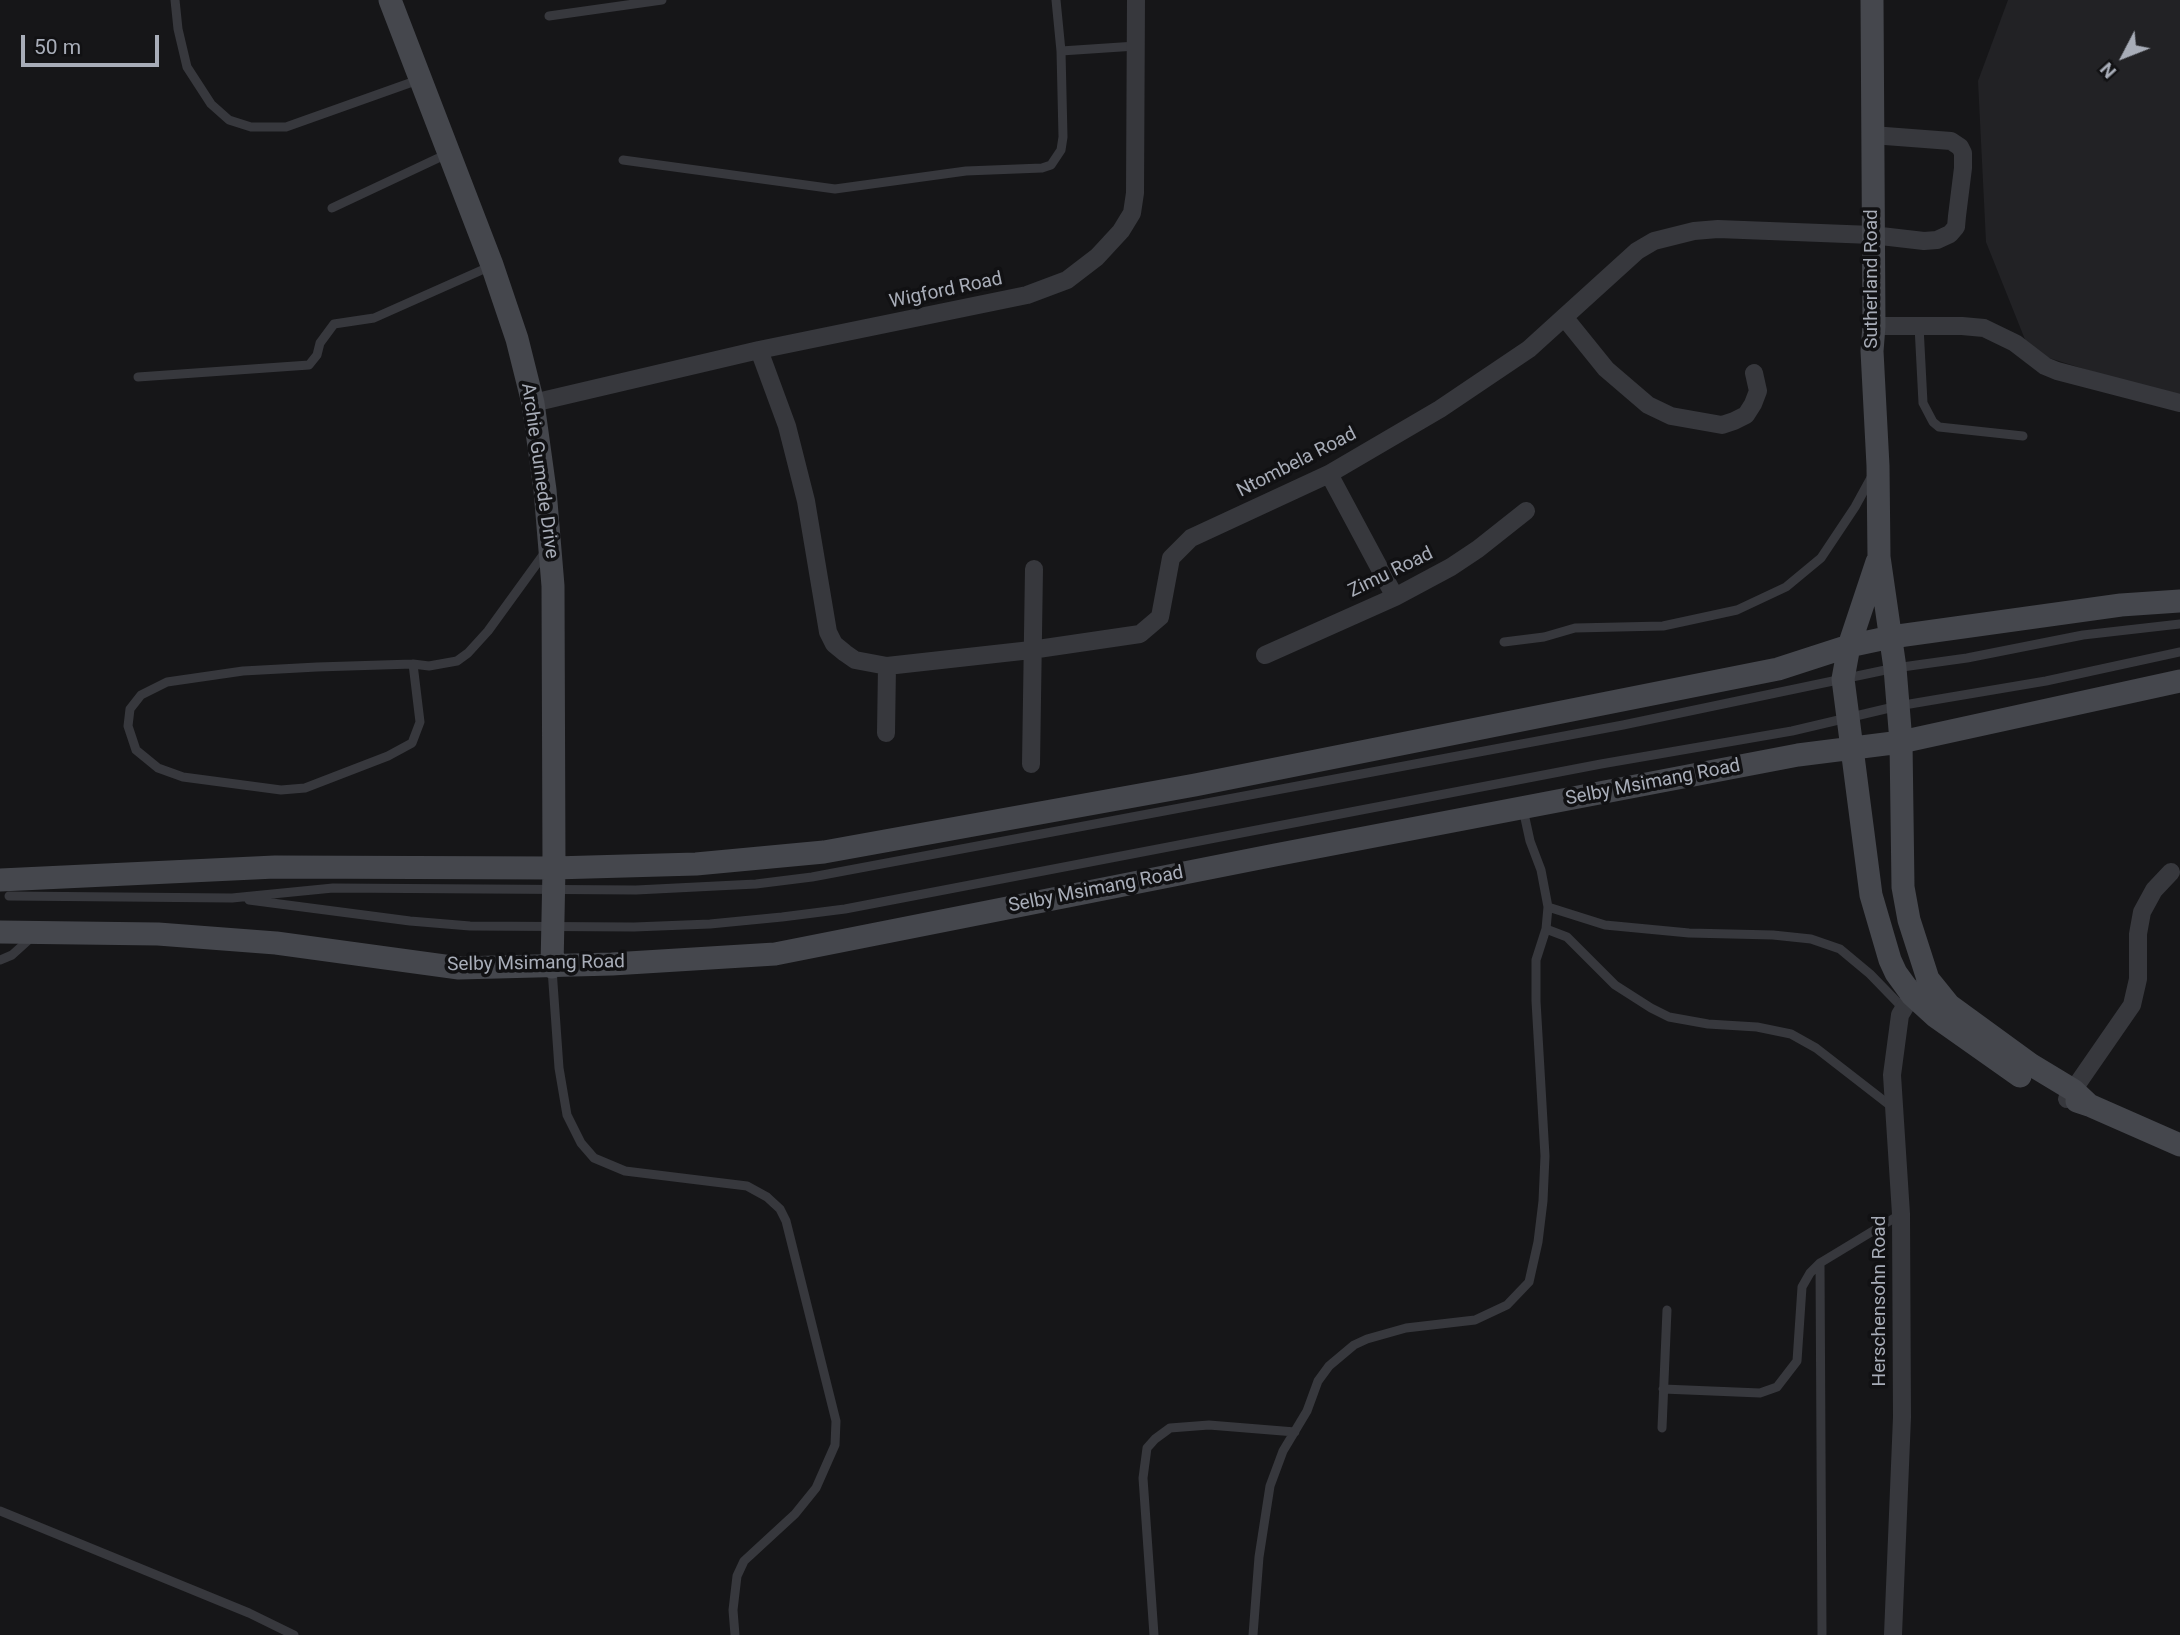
<!DOCTYPE html>
<style>
body{margin:0}
#map{position:relative;width:2180px;height:1635px;overflow:hidden;background:#161618;font-family:Roboto,sans-serif}
canvas{display:block}
.north{position:absolute;left:2089px;top:21px;width:70px;height:70px;-webkit-text-stroke:5px #111113;paint-order:stroke;rotate:228deg;font-size:19px;font-weight:700;line-height:28px;text-align:center;color:#a8adb8}
.north::after{content:'';display:block;margin:auto;width:24px;height:32px;background:#a8adb8;clip-path:polygon(50% 0,100% 100%,50% 72%,0 100%)}
.scale{position:absolute;left:21px;top:35px;width:138px;height:32px;box-sizing:border-box;border:4px solid #a8adb8;border-top:0;padding-left:9px;font-size:21px;line-height:24px;white-space:nowrap;color:#a8adb8;-webkit-text-stroke:5px #111113;paint-order:stroke}
</style>
<div id="map">
<canvas width="2180" height="1635"></canvas>
<div class="north">N</div>
<div class="scale">50 m</div>
</div>
<script>
const ctx = document.querySelector('canvas').getContext('2d');
ctx.lineJoin = 'round';
function fill(path, color) {
  ctx.fillStyle = color;
  ctx.fill(path, 'evenodd');
}
function shape(rows) {
  const path = new Path2D();
  for (const r of rows) {
    path.moveTo(r[0], r[1]);
    for (let i = 2; i < r.length; i += 2) path.lineTo(r[i], r[i + 1]);
  }
  return path;
}
function stroke(path, color, width, dash) {
  ctx.strokeStyle = color;
  ctx.lineWidth = width;
  ctx.lineCap = dash ? 'butt' : 'round';
  ctx.setLineDash(dash || []);
  ctx.stroke(path);
}
function drawText(font, color, halo, rows, align = 'center') {
  ctx.font = font + ' Roboto,sans-serif';
  ctx.lineWidth = 7;
  ctx.setLineDash([]);
  ctx.textBaseline = 'middle';
  ctx.strokeStyle = halo;
  ctx.fillStyle = color;
  for (const [text, x, y, turn = 0] of rows) {
    ctx.save();
    ctx.translate(x, y);
    ctx.rotate((+turn || 0) * Math.PI / 180);
    ctx.textAlign = isNaN(turn) ? turn : align;
    if (halo) ctx.strokeText(text, 0, 0);
    ctx.fillText(text, 0, 0);
    ctx.restore();
  }
}
fill(shape([
 [2008,0,2180,0,2180,399,2030,352,1986,242,1978,81]
]), '#222225');
stroke(shape([
 [175,0,178,29,187,67,211,104,229,120,251,127,286,127,421,79],
 [1056,0,1061,51,1136,46],
 [549,16,662,0],
 [623,160,835,189,966,171,1042,168,1051,165,1061,150,1063,137,1061,51],
 [332,208,449,153],
 [1919,326,1923,403,1933,422,1939,427,2023,436],
 [138,377,309,365,317,355,320,343,334,324,374,318,491,266],
 [1504,642,1544,637,1575,628,1663,626,1737,610,1786,587,1821,558,1855,507,1872,476],
 [413,664,420,722,412,743,388,756,305,788,281,790,183,777,158,768,136,750,128,726,130,709,141,695,167,682,243,671,317,667,413,664,429,666,457,661,468,653,488,631,546,551],
 [1523,809,1530,841,1541,870,1548,907,1605,925,1689,933,1773,935,1811,939,1840,949,1870,974,1903,1008],
 [9,896,232,898,333,888,636,890,756,884,812,877,1623,725,1895,668,1967,658,2083,635,2180,624],
 [249,900,410,921,470,926,634,927,710,924,782,917,845,909,1601,764,1792,731,1898,706,2046,681,2180,652],
 [1546,929,1567,937,1615,985,1651,1008,1669,1017,1708,1024,1757,1027,1791,1034,1816,1048,1892,1107],
 [0,960,12,955,33,936],
 [552,969,559,1068,567,1115,581,1143,594,1158,625,1171,747,1186,767,1197,780,1209,786,1221,836,1421,835,1445,816,1488,795,1514,744,1561,737,1576,733,1610,735,1635],
 [1820,1263,1822,1635],
 [1663,1389,1760,1393,1777,1387,1797,1361,1802,1287,1810,1273,1820,1263,1901,1214],
 [1662,1428,1667,1310],
 [0,1511,249,1613,294,1635],
 [1154,1635,1143,1478,1147,1448,1155,1439,1170,1428,1209,1425,1295,1432],
 [1253,1635,1259,1557,1270,1486,1283,1451,1307,1411,1318,1381,1329,1366,1354,1345,1367,1339,1406,1328,1475,1320,1507,1305,1529,1282,1538,1242,1543,1201,1545,1156,1536,1001,1536,960,1546,929,1548,907]
]), '#37383d', 9);
stroke(shape([
 [1564,317,1606,369,1648,405,1671,416,1722,425,1734,421,1746,415,1753,404,1758,391,1754,373],
 [1874,326,1962,326,1984,328,2015,343,2045,366,2057,371,2180,403],
 [759,350,787,426,806,501,828,632,834,644,845,653,855,660,887,666,1031,650,1140,634,1160,617,1171,558,1191,538,1329,474,1440,409,1529,349,1637,251,1654,241,1694,231,1718,229,1872,235,1924,241,1937,240,1950,234,1956,227,1957,216,1963,168,1963,153,1960,147,1951,141,1872,135],
 [533,403,759,350,1027,295,1067,280,1097,257,1121,231,1132,213,1135,193,1136,0],
 [1329,474,1395,597],
 [1265,655,1395,597,1451,567,1478,549,1526,511],
 [886,733,887,666],
 [1031,764,1034,569],
 [2067,1099,2132,1005,2138,979,2138,934,2142,912,2154,890,2171,872],
 [1893,1635,1902,1417,1901,1214,1892,1075,1900,1015,1912,995,1919,988]
]), '#37383d', 18);
stroke(shape([
 [390,0,492,265,517,339,533,403,545,490,553,586,554,868,552,967],
 [1872,0,1874,326,1872,351,1878,466,1879,557,1895,668,1901,742,1903,887,1909,920,1928,979,1949,1005,2030,1064,2073,1090,2089,1105],
 [1877,562,1849,646,1843,679,1871,895,1890,960,1896,973,1912,995,1935,1016,2020,1076],
 [0,880,275,867,554,868,696,864,824,852,1195,785,1778,669,1849,646,1891,637,2121,605,2180,601],
 [0,932,158,934,276,943,459,968,612,964,775,954,1275,855,1798,755,1901,742,2180,681],
 [2077,1101,2089,1105,2180,1145]
]), '#45474d', 23);
drawText('19px', '#a8adb8', '#111113', [
 ["Sutherland Road",1872,279,-90],
 ["Wigford Road",946,291,-12],
 ["Ntombela Road",1297,463,-27],
 ["Archie Gumede Drive",539,471,82],
 ["Zimu Road",1391,573,-26],
 ["Selby Msimang Road",1653,783,-11],
 ["Selby Msimang Road",1096,890,-11],
 ["Selby Msimang Road",536,964,-1],
 ["Herschensohn Road",1880,1301,-90]
]);
</script>
